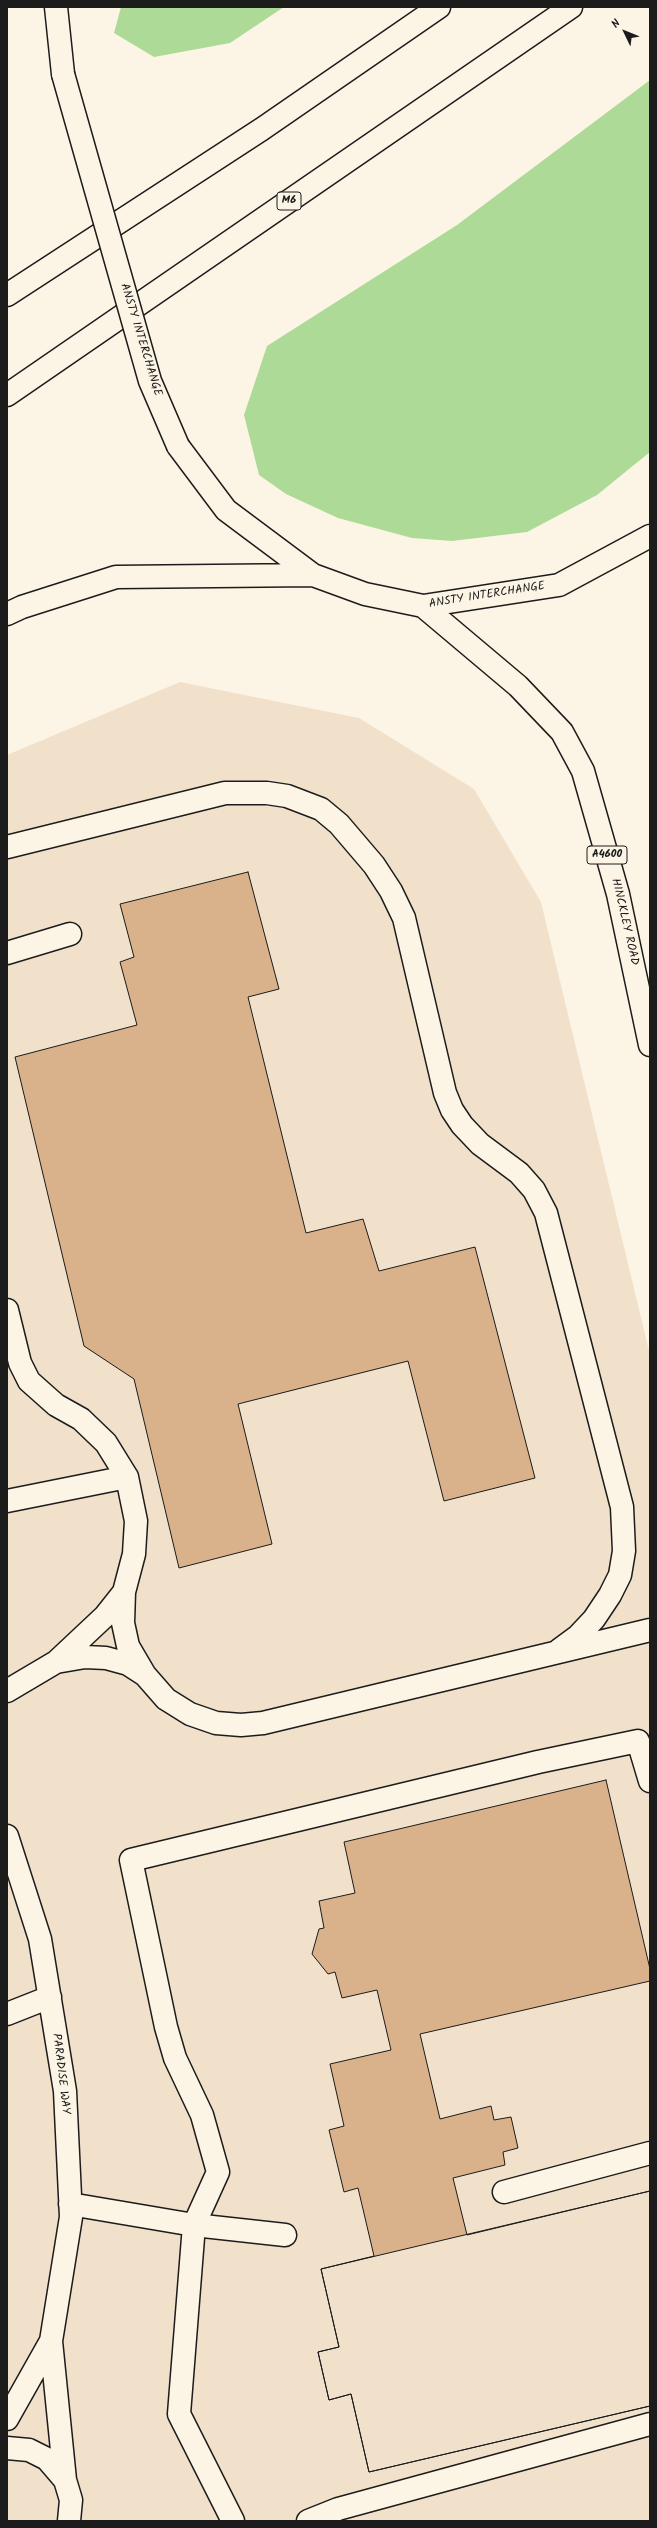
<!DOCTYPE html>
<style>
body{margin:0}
#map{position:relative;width:657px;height:2528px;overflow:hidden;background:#fcf5e5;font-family:Kalam,sans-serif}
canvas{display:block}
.frame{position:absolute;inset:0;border:8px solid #1c1c1c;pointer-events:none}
.north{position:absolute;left:605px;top:12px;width:40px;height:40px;-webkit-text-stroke:3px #fcf5e5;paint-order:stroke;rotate:313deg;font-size:11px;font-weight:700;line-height:16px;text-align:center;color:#1c1c1c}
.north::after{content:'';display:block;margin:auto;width:14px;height:18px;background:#1c1c1c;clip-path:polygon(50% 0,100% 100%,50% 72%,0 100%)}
</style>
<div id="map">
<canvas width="657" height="2528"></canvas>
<div class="frame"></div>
<div class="north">N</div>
</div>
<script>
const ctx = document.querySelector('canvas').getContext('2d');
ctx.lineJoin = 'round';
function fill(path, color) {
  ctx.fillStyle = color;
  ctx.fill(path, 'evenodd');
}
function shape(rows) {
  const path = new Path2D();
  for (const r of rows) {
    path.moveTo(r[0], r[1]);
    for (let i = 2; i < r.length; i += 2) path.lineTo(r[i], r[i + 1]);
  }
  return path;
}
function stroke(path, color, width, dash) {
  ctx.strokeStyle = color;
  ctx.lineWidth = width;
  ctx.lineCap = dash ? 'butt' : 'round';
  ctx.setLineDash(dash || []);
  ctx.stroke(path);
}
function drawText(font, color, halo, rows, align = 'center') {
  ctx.font = font + ' Kalam,sans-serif';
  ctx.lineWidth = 3;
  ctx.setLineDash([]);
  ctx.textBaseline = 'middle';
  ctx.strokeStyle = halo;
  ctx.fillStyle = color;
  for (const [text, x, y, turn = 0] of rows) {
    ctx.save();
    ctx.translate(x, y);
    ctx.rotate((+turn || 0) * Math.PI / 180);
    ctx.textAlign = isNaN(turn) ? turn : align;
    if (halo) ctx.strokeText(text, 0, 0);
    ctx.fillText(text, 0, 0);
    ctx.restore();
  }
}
fill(shape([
 [180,682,359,718,474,789,541,902,650,1355,650,2521,7,2521,7,755]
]), '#f2e1ca');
fill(shape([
 [121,7,284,7,230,43,154,57,114,33],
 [650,80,650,452,597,495,527,532,452,541,412,538,338,518,286,494,259,475,244,415,267,346,457,225]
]), '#aeda98');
const building = shape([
 [248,872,279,989,248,997,306,1233,363,1219,379,1271,475,1247,535,1478,444,1501,408,1361,238,1404,272,1544,179,1568,134,1379,84,1346,15,1057,137,1025,120,962,134,957,120,904,248,872],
 [606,1780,650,1969,650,1981,420,2034,440,2119,491,2106,494,2120,511,2117,518,2148,503,2152,505,2165,453,2178,467,2235,650,2191,650,2406,369,2472,351,2394,329,2400,318,2352,339,2347,321,2269,374,2256,358,2188,344,2192,329,2130,344,2126,330,2064,391,2050,377,1990,342,1998,335,1972,328,1974,312,1954,319,1929,324,1928,319,1901,355,1893,344,1842,606,1780],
 [650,2191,650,2406,369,2472,351,2394,329,2400,318,2352,339,2347,321,2269,650,2191]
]);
fill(building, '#d9b18a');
stroke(building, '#1c1c1c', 1);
const minor = shape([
 [7,847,225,793,267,793,287,796,321,809,339,824,374,865,391,891,404,918,445,1093,452,1110,462,1125,480,1144,519,1173,534,1190,546,1213,622,1507,624,1551,620,1575,610,1595,594,1619,578,1636,559,1650],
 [7,953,70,934],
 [7,1310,20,1363,29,1381,56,1405,81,1419,106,1443,127,1477,136,1521,134,1554,124,1592,123,1623,128,1646,145,1675,166,1699,190,1714,216,1723,241,1725,263,1723,650,1630],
 [7,1501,127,1477],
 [124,1592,105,1616,56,1662,85,1657,106,1658,128,1664,145,1675],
 [7,1691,56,1662],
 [7,1836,40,1939,65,2091,71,2217,51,2341,65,2480],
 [7,2014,50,1997],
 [504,2192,650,2153],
 [70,2204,194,2225,285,2235],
 [7,2419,51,2341],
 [7,2448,29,2450,47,2459,65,2480,71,2500,69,2521],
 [233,2521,179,2414,194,2225,218,2172,202,2115,175,2058,166,2027,131,1860,538,1762,638,1741,650,1781],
 [308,2521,338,2509,650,2424]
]);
const highway = shape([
 [56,7,63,74],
 [7,295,262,129,439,7],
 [7,395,571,7],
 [178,446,226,510,313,575,365,594,423,606,559,585,650,536],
 [423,606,518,686,562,732,583,771,618,894,650,1045],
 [7,614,22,607,116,577,313,575]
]);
stroke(minor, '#1c1c1c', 25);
stroke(highway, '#1c1c1c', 25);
stroke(minor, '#fcf5e5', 22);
stroke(highway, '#fcf5e5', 22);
const highwayBridge = shape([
 [63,74,150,381,178,446]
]);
stroke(highwayBridge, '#1c1c1c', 25, []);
stroke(highwayBridge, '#fcf5e5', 22);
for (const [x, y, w] of [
 [289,201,24],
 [607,855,40]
]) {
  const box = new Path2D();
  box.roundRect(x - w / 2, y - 9, w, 18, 3);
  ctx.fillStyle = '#fcf5e5';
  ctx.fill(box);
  stroke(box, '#1c1c1c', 1);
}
drawText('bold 11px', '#1c1c1c', null, [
 ["M6",289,201],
 ["A4600",607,855]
]);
drawText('12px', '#1c1c1c', '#fcf5e5', [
 ["ANSTY INTERCHANGE",140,340,73],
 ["ANSTY INTERCHANGE",487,596,-9],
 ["HINCKLEY ROAD",624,922,77],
 ["PARADISE WAY",60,2074,83]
]);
</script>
